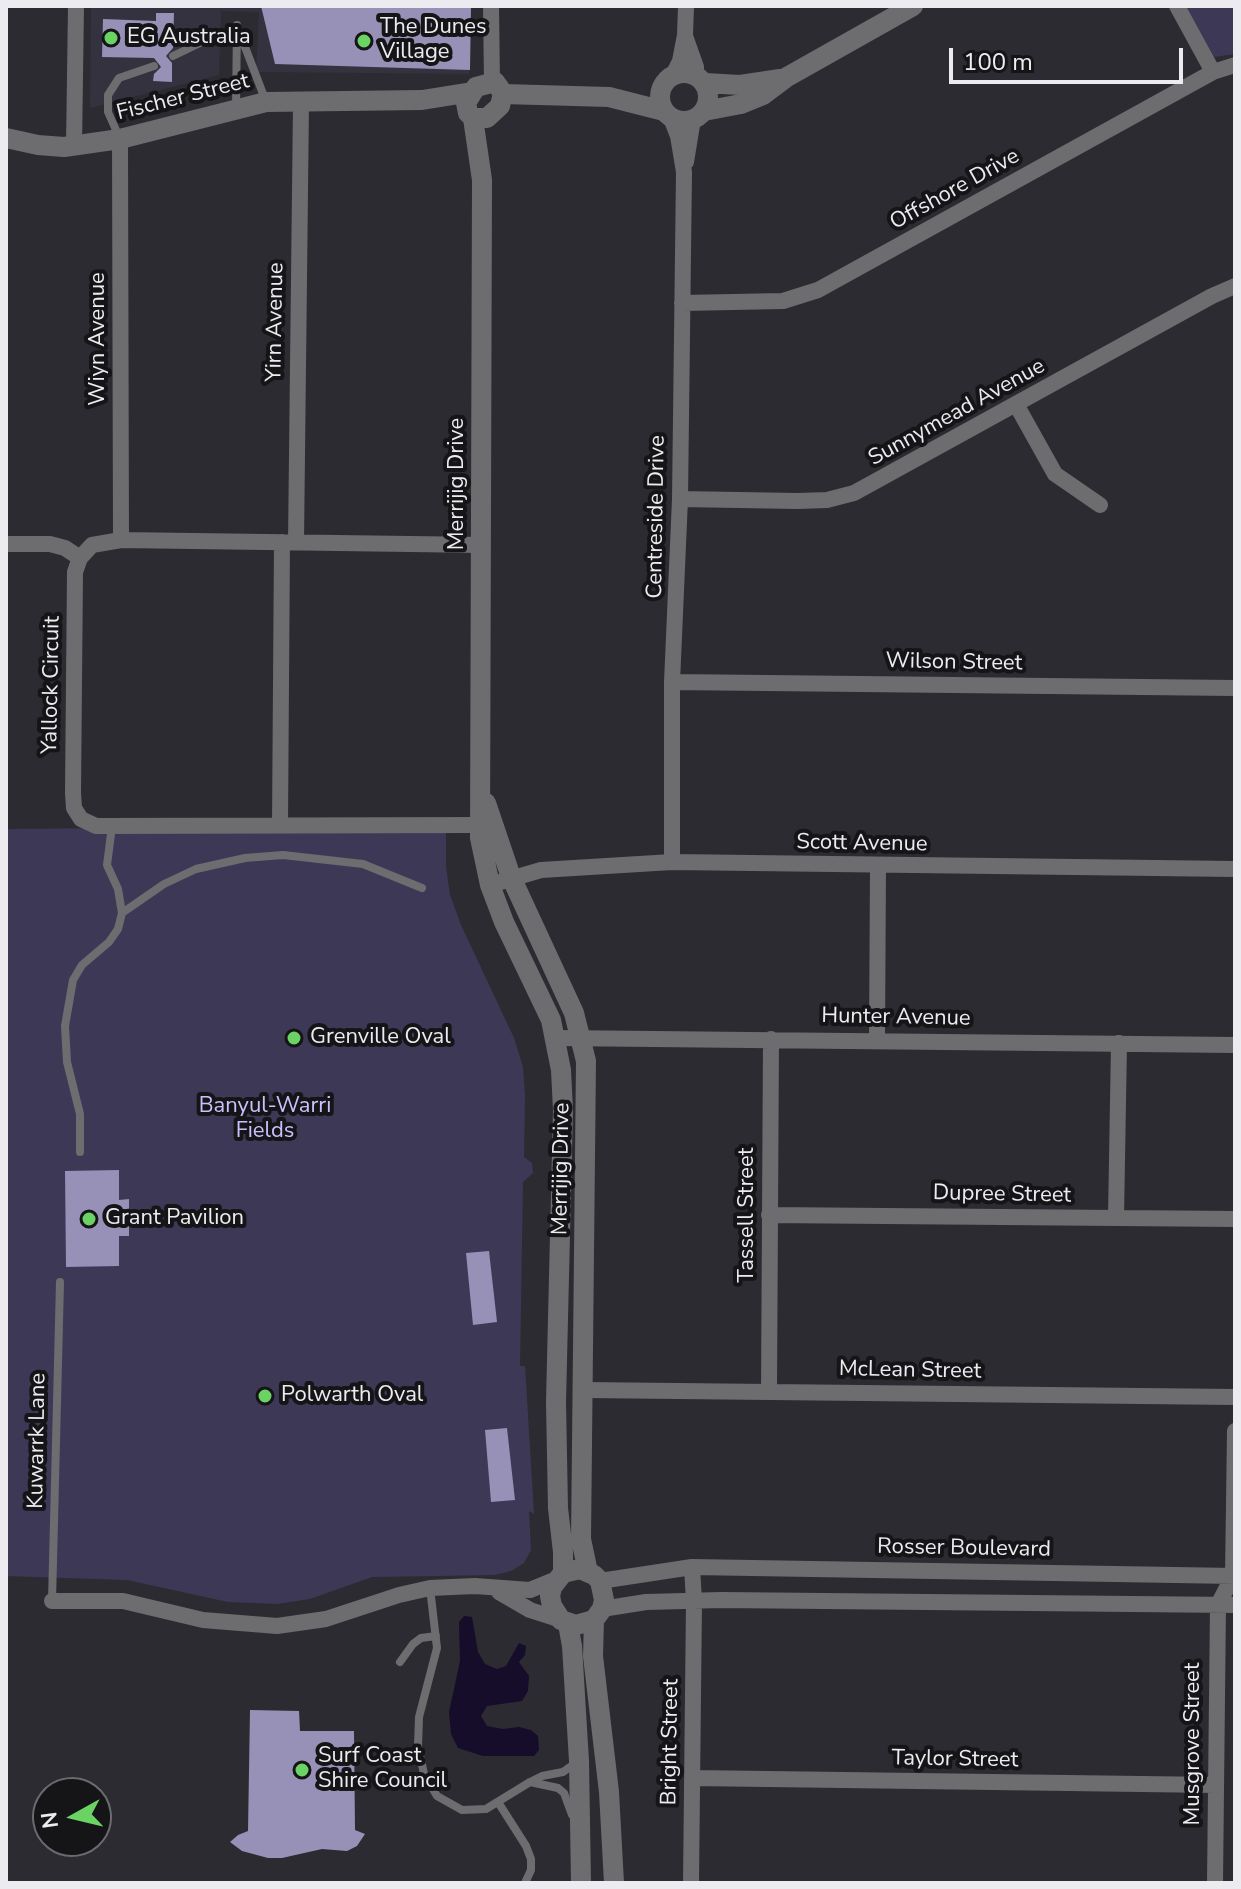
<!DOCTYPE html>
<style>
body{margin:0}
#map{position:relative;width:1241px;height:1889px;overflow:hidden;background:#2c2b32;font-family:"Nunito Sans",sans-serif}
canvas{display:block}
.frame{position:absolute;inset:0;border:8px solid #ecebf0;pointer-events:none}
.north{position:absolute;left:32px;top:1777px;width:80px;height:80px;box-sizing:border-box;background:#151417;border:2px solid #6b6a6e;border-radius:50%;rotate:262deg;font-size:22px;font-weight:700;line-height:32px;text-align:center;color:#ecebf0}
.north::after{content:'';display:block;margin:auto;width:28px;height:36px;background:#6bd363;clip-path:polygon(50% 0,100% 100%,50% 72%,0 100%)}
.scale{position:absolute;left:949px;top:48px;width:234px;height:36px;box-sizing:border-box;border:4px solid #ecebf0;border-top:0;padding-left:10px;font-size:24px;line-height:28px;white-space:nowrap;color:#ecebf0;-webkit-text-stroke:6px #151417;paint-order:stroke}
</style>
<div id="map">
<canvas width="1241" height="1889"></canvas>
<div class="frame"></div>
<div class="north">N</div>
<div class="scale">100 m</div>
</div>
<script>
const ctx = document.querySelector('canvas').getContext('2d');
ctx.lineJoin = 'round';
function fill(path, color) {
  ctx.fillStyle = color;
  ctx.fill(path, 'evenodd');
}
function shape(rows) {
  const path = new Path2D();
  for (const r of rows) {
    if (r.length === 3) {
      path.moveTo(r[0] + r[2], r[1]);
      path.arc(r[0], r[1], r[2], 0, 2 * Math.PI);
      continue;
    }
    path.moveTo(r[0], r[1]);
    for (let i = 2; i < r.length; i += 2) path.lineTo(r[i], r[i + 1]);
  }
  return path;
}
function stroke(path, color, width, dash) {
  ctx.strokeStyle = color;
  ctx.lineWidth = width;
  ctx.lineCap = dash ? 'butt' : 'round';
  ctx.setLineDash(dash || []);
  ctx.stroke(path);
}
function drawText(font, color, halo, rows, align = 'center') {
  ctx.font = font + ' "Nunito Sans",sans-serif';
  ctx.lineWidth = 8;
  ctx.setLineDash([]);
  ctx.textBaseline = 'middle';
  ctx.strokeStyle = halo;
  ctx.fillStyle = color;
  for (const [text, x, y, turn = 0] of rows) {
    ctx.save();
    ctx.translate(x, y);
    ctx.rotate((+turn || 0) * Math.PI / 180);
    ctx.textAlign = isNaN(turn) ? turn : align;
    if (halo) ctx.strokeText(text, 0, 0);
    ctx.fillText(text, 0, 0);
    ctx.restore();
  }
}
fill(shape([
 [91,6,471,6,469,74,256,72,259,12,221,11,219,75,90,108]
]), '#34323f');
fill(shape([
 [1186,6,1235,6,1235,54,1214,57],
 [446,825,446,867,450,895,461,925,514,1038,523,1067,525,1096,524,1157,532,1163,533,1173,523,1182,520,1366,525,1366,534,1514,529,1511,531,1550,524,1563,511,1571,495,1575,372,1577,310,1599,277,1604,228,1602,127,1580,6,1576,6,829]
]), '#3e3857');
fill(shape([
 [464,1616,472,1617,478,1652,485,1664,497,1669,506,1666,519,1643,526,1646,525,1655,519,1662,529,1676,528,1691,522,1701,487,1706,481,1716,487,1726,503,1729,519,1727,531,1730,538,1736,539,1750,534,1756,483,1756,458,1748,451,1734,449,1712,460,1661,459,1622]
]), '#150d2a');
fill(shape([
 [261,6,471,6,470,70,275,64],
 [156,13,174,13,173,48,166,56,172,63,172,82,153,81,154,74,161,67,154,58,102,57,103,19,156,21],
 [119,1170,119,1200,129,1199,129,1236,119,1236,119,1266,66,1267,65,1171],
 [489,1251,497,1322,473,1325,466,1253],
 [507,1428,515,1500,491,1502,485,1430],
 [250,1710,299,1711,300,1731,354,1731,355,1830,365,1834,357,1846,347,1851,322,1849,282,1858,268,1858,242,1851,230,1842,238,1835,248,1831]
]), '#9791b7');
stroke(shape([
 [240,34,265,99],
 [173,56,202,42,241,38],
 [236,108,237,25],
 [120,139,108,112,108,95,119,78,154,66],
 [122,913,164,884,196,869,245,858,283,855,363,864,422,888],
 [80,1152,80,1114,67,1062,65,1026,73,980,82,965,109,942,118,929,122,913,118,889,107,865,112,826],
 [430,1588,437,1648,419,1717,418,1746,424,1774,437,1796,462,1810,486,1809,530,1782,542,1776,563,1772,577,1762],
 [52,1601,60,1282],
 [400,1662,413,1644,421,1638,436,1636],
 [530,1782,558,1788,564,1793,572,1815],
 [498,1802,526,1846,531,1859,531,1870,525,1883]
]), '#6d6d70', 8);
stroke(shape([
 [491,6,492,82],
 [1177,6,1213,72],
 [685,36,696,67,696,76],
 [672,77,680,61,685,35,686,6],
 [671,118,678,136,684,172,680,499,672,682,672,862],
 [120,139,121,540],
 [74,146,76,6],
 [686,162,693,119],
 [682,303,783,301,818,290,1213,72,1235,65],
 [1017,406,1055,474,1100,505],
 [680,499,798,501,827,500,854,493,1212,296,1235,286],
 [296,542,301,103],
 [6,544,50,544,65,548,80,558],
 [672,682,1235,688],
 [280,825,282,542],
 [479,825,96,826,81,819,74,808,73,793,75,572,80,558,92,545,121,540,482,545],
 [490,885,541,870,672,862,1235,869],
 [556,1038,1235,1045],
 [877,1040,878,866],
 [769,1215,1235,1219],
 [1116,1218,1119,1043],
 [584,1390,1235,1397],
 [769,1391,771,1039],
 [600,1581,692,1567,1235,1576],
 [499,1592,530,1610,561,1620],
 [52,1601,123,1601,203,1620,277,1626,326,1619,399,1595,430,1588,475,1586,530,1590,557,1579],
 [602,1609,646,1602,721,1600,1235,1605],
 [693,1778,1216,1785],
 [691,1883,694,1601,692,1567],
 [1215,1883,1218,1605,1233,1576,1235,1431]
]), '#6d6d70', 16);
stroke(shape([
 [684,97,24],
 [705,83,740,85,780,79],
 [503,94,609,97,664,111],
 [704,111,741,104,763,95,787,77,913,6],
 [473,118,487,118,500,106,503,93,495,82,476,87,466,103,468,113,473,118,482,180,480,838,490,885,504,922,551,1020,561,1070,563,1110,556,1402,558,1508,563,1552,563,1573,552,1587,550,1596,552,1606,561,1620,576,1625,594,1620,602,1609,604,1600,600,1581,594,1575,580,1569,563,1573],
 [6,138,38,145,64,147,120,139,266,102,422,100,472,92],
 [486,803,511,877,574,1013,586,1061,581,1539,588,1572],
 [594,1620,593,1656,609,1792,614,1883],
 [568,1624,572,1646,579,1761,581,1883]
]), '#6d6d70', 20);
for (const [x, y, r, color] of [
 [111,38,8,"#6bd363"],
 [364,41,8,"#6bd363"],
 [294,1038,8,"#6bd363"],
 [89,1219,8,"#6bd363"],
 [265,1396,8,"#6bd363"],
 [302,1770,8,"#6bd363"]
]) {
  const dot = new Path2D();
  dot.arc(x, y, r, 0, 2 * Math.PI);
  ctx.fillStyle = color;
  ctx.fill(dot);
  stroke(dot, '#151417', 3);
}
drawText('22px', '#ecebf0', '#151417', [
 ["The Dunes",380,28],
 ["Village",380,53],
 ["EG Australia",127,38],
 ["Grenville Oval",310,1038],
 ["Grant Pavilion",105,1219],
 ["Polwarth Oval",281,1396],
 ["Surf Coast",318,1757],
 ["Shire Council",318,1782]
], 'left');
drawText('22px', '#ecebf0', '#151417', [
 ["Fischer Street",183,98,-14],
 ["Offshore Drive",955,190,-29],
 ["Yirn Avenue",276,322,-89],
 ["Wiyn Avenue",99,339,-90],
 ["Sunnymead Avenue",957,413,-29],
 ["Merrijig Drive",458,484,-90],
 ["Centreside Drive",657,517,-89],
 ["Wilson Street",954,663,1],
 ["Yallock Circuit",52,685,-89],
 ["Scott Avenue",862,844,1],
 ["Hunter Avenue",896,1018,1],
 ["Merrijig Drive",562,1169,-89],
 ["Dupree Street",1002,1195,1],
 ["Tassell Street",748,1215,-90],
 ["McLean Street",910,1371,1],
 ["Kuwarrk Lane",38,1441,-89],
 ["Rosser Boulevard",964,1549,1],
 ["Bright Street",671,1742,-89],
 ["Musgrove Street",1194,1744,-90],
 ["Taylor Street",955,1760,1]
]);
drawText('22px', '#cac0fe', '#151417', [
 ["Banyul-Warri",265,1107],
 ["Fields",265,1132]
]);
</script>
